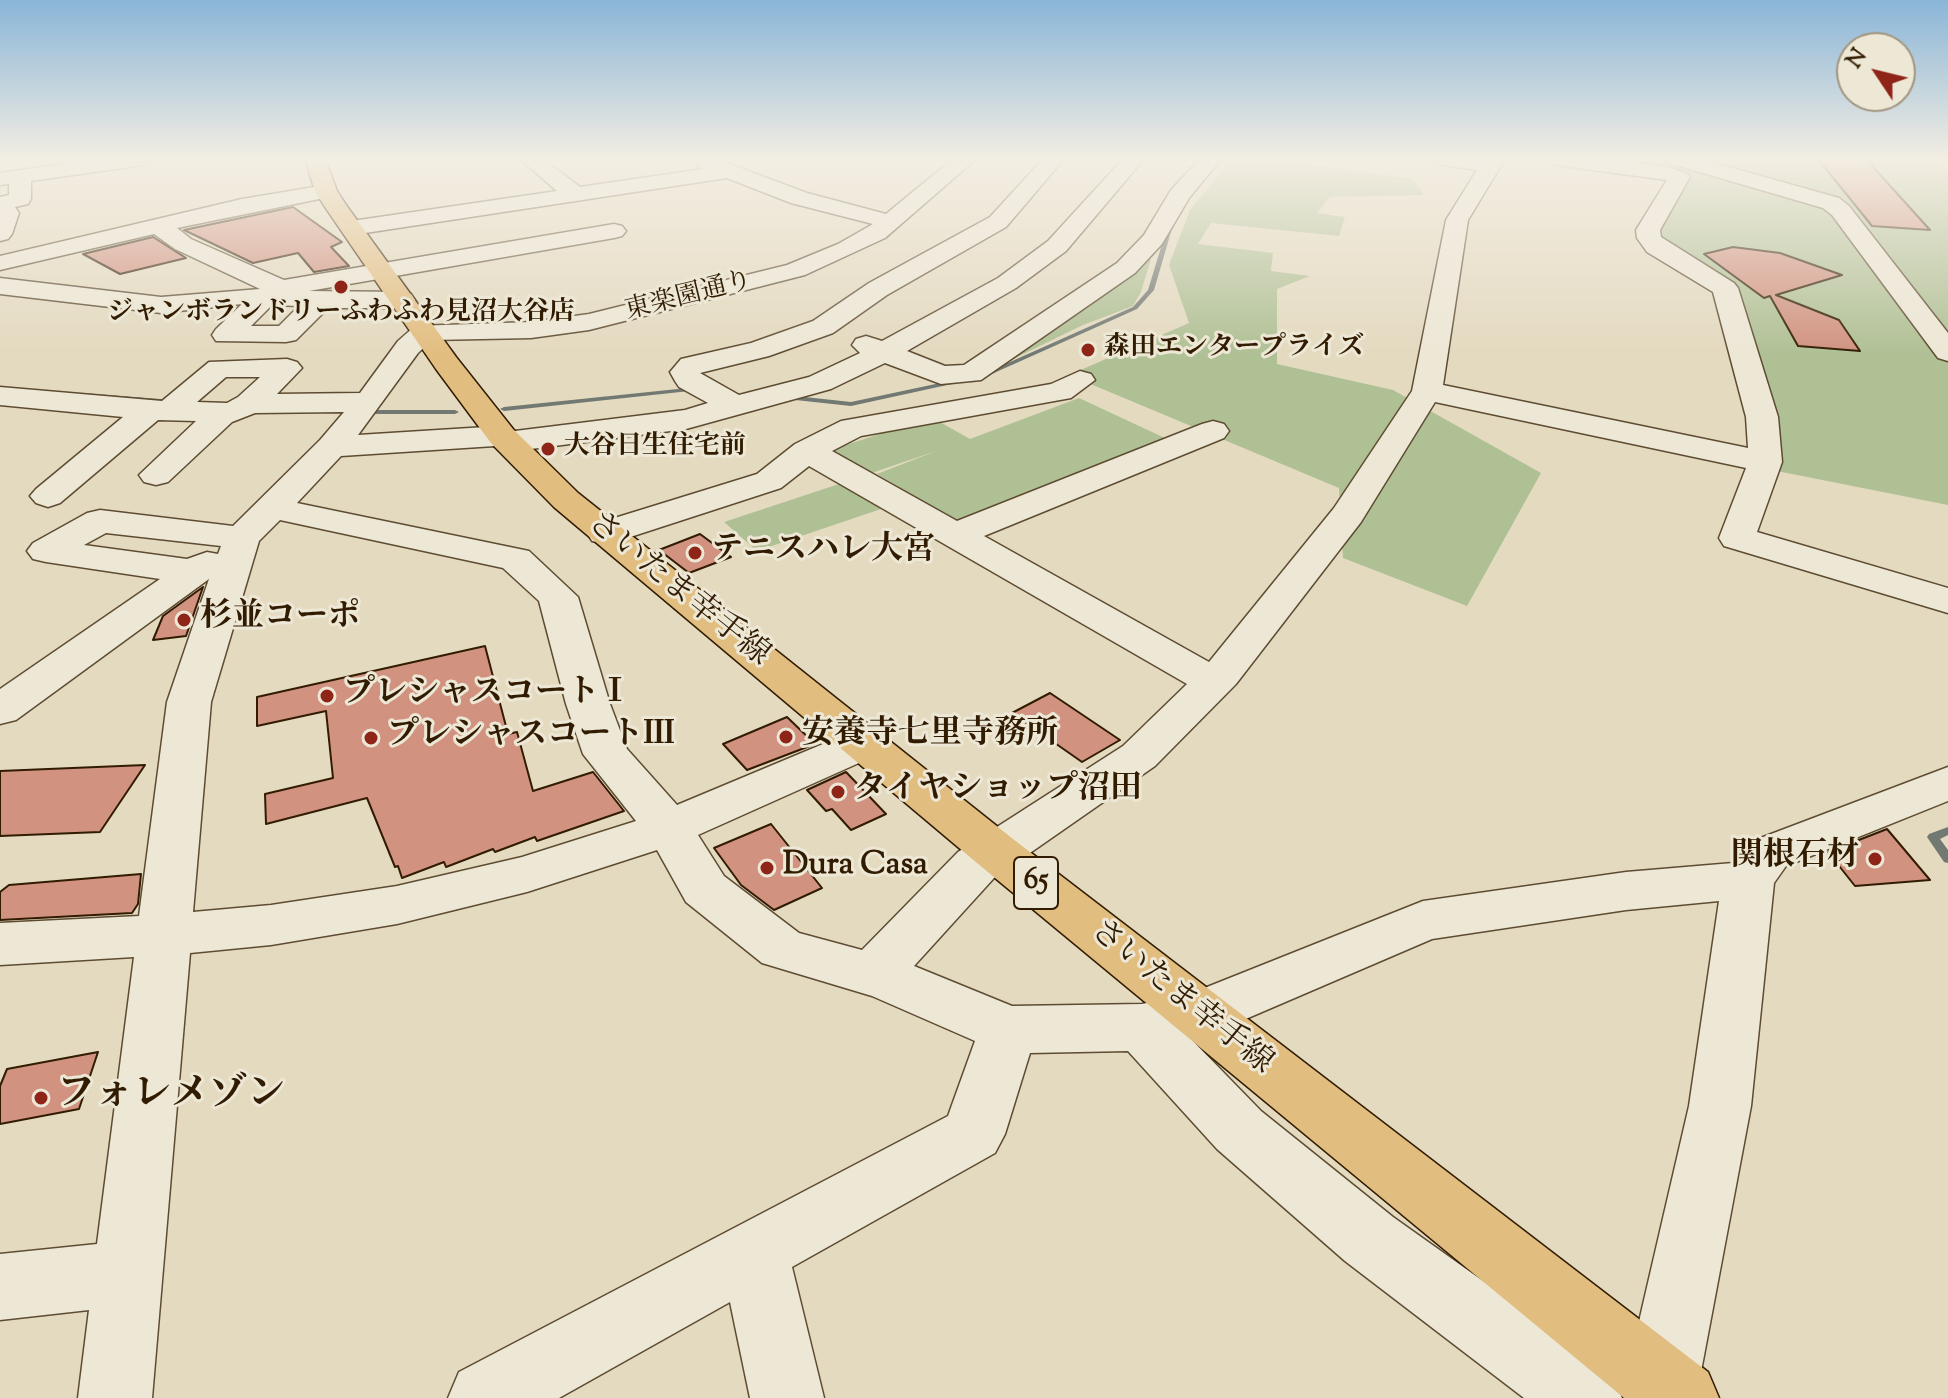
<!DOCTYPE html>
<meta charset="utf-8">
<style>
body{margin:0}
#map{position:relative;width:1948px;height:1398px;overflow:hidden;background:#e4dac0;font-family:"Sorts Mill Goudy",serif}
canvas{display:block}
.north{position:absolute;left:1836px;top:32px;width:80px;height:80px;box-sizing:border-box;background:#ede7d6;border:2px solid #a29681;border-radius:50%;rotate:305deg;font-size:22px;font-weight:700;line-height:32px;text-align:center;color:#311c02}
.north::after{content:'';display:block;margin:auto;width:28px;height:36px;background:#8f2418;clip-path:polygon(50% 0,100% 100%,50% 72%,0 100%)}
</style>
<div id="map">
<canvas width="1948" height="1398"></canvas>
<div class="north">N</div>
</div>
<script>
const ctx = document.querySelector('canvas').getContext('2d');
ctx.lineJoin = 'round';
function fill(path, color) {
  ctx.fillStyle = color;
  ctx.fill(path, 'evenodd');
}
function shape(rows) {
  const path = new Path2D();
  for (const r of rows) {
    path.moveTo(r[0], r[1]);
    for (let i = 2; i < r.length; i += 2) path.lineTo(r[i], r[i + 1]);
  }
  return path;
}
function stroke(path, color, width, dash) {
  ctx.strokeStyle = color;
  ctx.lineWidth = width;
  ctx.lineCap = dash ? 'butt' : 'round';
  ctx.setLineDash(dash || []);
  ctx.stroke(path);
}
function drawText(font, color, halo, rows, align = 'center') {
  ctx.font = font + ' "Sorts Mill Goudy","Noto Serif JP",serif';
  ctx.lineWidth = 6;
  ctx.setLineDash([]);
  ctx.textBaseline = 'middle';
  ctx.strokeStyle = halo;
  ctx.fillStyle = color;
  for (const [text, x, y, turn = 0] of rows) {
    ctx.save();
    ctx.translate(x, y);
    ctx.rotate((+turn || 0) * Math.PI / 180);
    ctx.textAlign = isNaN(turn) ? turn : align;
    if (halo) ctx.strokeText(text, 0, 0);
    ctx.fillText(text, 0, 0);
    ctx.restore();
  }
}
fill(shape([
 [1272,159,1413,179,1424,195,1330,197,1317,213,1345,217,1339,236,1211,223,1198,244,1273,253,1271,271,1310,276,1277,289,1277,364,1393,390,1541,473,1467,606,1343,558,1339,488,1069,375,1189,323,1169,265,1190,210,1230,160],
 [1563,159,1948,159,1948,505,1777,471,1737,292,1668,252,1656,228,1686,173],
 [1142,259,1151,259,1141,292,1133,306,1083,325,980,375],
 [1079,398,1165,438,959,523,877,474,936,451,869,474,831,450,931,417,970,439],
 [845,482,881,509,757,551,724,522]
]), '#b0c095');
fill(shape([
 [1221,159,1226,159,1208,176,1204,176,1204,174,1221,159],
 [1166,231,1171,232,1154,290,1137,309,985,377,981,377,981,375,1133,307,1148,290,1166,231],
 [959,379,962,381,961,382,851,406,786,399,783,397,786,395,851,402,959,379],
 [697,387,700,389,699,390,504,411,500,409,504,407,697,387],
 [82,393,173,400,177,402,173,404,80,396,79,395,82,393],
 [359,410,455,410,459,412,455,414,359,414,359,410],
 [1948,827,1948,835,1940,839,1948,850,1948,863,1944,862,1927,837,1929,834,1948,827]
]), '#727973');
const building = shape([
 [1818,159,1866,159,1930,230,1872,226,1818,159],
 [293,207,342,242,331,247,349,266,314,272,298,253,253,263,184,230,293,207],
 [153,237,186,258,120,274,83,254,153,237],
 [1733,247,1780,253,1842,275,1776,295,1839,320,1860,351,1798,346,1770,296,1764,298,1704,254,1733,247],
 [700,534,731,557,689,573,659,550,700,534],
 [203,587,186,636,153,640,163,616,203,587],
 [485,646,508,734,517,732,533,791,593,772,624,811,537,841,535,837,495,852,493,849,446,867,444,862,402,878,398,866,395,867,367,798,266,824,265,794,333,778,326,711,257,726,257,697,485,646],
 [1050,693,1120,740,1082,762,1012,713,1050,693],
 [787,717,815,744,747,770,723,744,787,717],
 [145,765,100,832,0,836,0,771,145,765],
 [846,772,886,814,851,830,832,809,826,811,807,790,846,772],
 [771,824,822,888,774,910,741,885,714,848,771,824],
 [1887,829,1930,880,1855,886,1828,852,1887,829],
 [141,874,138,904,132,913,0,920,0,892,9,885,141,874],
 [98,1052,79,1109,0,1124,0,1086,7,1069,98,1052]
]);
fill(building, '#d19280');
stroke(building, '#311c02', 2);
const minor = shape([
 [97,159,154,159,144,165,31,181,31,199,28,204,15,207,19,213,12,234,8,239,0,241,0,197,9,195,9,184,0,185,0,173,97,159],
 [520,159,543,159,580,187,703,169,697,166,696,159,716,159,807,193,886,214,953,159,976,159,885,238,805,275,589,330,531,338,432,340,418,353,358,435,502,426,515,431,685,410,708,403,679,387,675,381,670,372,681,359,751,343,813,321,869,283,990,217,1043,159,1064,159,1006,227,887,295,833,333,769,356,700,373,739,395,809,377,860,353,852,345,856,339,866,336,882,341,998,278,1048,241,1123,159,1144,159,1066,251,1016,288,907,351,945,366,964,365,1117,263,1144,235,1171,190,1200,159,1221,159,1189,198,1162,244,1135,273,981,380,941,384,885,363,831,389,686,429,508,452,495,446,341,456,297,503,529,551,578,597,610,704,627,749,677,805,847,734,863,730,879,734,886,744,879,754,698,835,724,876,799,933,862,950,958,852,1123,746,1187,684,809,466,781,488,618,541,605,544,592,541,587,533,592,525,757,474,795,444,841,421,1051,384,1080,371,1091,374,1095,380,1071,398,861,436,832,451,957,521,1202,424,1213,421,1224,424,1229,431,1224,438,984,536,1209,662,1334,508,1412,391,1446,220,1477,170,1436,164,1433,159,1505,159,1468,220,1443,385,1748,448,1746,417,1713,292,1647,252,1637,238,1636,230,1667,180,1555,165,1545,159,1608,159,1668,167,1686,173,1690,177,1660,230,1661,237,1734,283,1738,288,1778,417,1782,462,1757,532,1948,588,1948,613,1724,546,1719,538,1746,468,1435,402,1361,522,1236,684,1155,766,994,878,914,966,1012,1006,1142,1004,1192,993,1423,901,1626,872,1733,863,1750,842,1948,767,1948,801,1786,866,1774,883,1751,1106,1699,1382,1692,1398,1632,1398,1625,1382,1689,1106,1719,901,1626,910,1432,939,1220,1030,1191,1039,1261,1111,1393,1217,1611,1372,1622,1398,1524,1398,1345,1261,1217,1149,1128,1051,1030,1053,1005,1134,995,1153,792,1267,824,1398,750,1398,730,1302,559,1398,448,1398,459,1372,948,1116,975,1041,872,996,762,963,686,902,657,850,527,892,397,924,271,945,190,953,152,1398,78,1398,89,1310,0,1320,0,1254,97,1244,134,957,0,965,0,923,139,916,167,702,209,579,16,720,0,724,0,689,160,579,46,562,33,559,27,551,33,543,87,513,100,510,233,526,320,440,344,412,255,413,232,422,168,482,156,485,144,482,139,475,196,421,158,420,60,503,48,507,36,503,30,496,36,489,123,417,0,405,0,387,162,401,209,362,287,359,297,362,302,368,277,394,360,393,398,341,415,326,531,322,589,314,787,265,838,244,873,224,791,203,727,178,352,235,344,233,340,228,344,223,352,221,557,191,520,159],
 [226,377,260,377,238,397,227,403,197,402,226,377],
 [280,520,503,568,539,601,566,704,583,754,636,821,522,857,397,886,271,905,193,912,211,702,259,541,280,520],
 [106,533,221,546,218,554,207,552,187,559,84,545,106,533],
 [1666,159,1700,159,1839,198,1849,206,1948,333,1948,361,1938,358,1832,215,1823,208,1669,163,1666,159],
 [326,185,337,191,334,196,177,228,191,239,284,280,614,224,622,226,626,231,622,236,614,238,309,291,402,292,411,294,415,300,411,306,402,308,328,308,296,340,286,342,216,341,212,335,216,329,242,304,161,313,0,294,0,278,161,297,260,289,175,249,154,234,0,270,0,256,242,199,326,185],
 [272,305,299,306,279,326,251,326,272,305]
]);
const major = shape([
 [305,159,325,159,337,191,346,205,456,357,513,429,578,493,1013,839,1708,1372,1719,1398,1624,1398,977,863,554,507,491,443,436,369,325,207,315,191,305,159]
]);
stroke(minor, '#5e4c32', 3);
stroke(major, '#311c02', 3);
fill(minor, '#ede7d6');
fill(major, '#e2bd80');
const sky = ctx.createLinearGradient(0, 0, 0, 355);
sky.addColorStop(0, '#8ab5d7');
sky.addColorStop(0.45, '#f3eee3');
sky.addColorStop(1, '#f3eee300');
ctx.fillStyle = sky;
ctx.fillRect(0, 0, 1948, 355);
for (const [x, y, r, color] of [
 [341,287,8,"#8f2418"],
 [1088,350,8,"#8f2418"],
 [548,449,8,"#8f2418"],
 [695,553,8,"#8f2418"],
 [184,620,8,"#8f2418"],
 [327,696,8,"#8f2418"],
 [786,737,8,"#8f2418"],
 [371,738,8,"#8f2418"],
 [838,792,8,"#8f2418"],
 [1875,859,8,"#8f2418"],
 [767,868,8,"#8f2418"],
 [41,1098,8,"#8f2418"]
]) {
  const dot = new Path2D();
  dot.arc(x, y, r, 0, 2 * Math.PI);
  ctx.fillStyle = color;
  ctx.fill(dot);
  stroke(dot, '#ede7d6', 3);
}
drawText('26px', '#311c02', '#ede7d6', [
 ["東楽園通り",689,298,-14]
]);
drawText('bold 26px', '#311c02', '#ede7d6', [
 ["ジャンボランドリーふわふわ見沼大谷店",341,315,"center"],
 ["森田エンタープライズ",1104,350],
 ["大谷日生住宅前",564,449]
], 'left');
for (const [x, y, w] of [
 [1036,883,44]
]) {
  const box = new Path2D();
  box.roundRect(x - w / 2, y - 26, w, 52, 6);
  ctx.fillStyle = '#ede7d6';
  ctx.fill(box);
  stroke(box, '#311c02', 2);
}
drawText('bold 30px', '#311c02', null, [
 ["65",1036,883]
]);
drawText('bold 32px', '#311c02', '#ede7d6', [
 ["テニスハレ大宮",711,553],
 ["杉並コーポ",200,620],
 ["プレシャスコートⅠ",343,696],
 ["安養寺七里寺務所",802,737],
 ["プレシャスコートⅢ",387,738],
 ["タイヤショップ沼田",854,792],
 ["関根石材",1859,859,"right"],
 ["Dura Casa",783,868]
], 'left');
drawText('32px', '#311c02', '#ede7d6', [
 ["さいたま幸手線",677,591,39],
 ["さいたま幸手線",1180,999,39]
]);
drawText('bold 38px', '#311c02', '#ede7d6', [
 ["フォレメゾン",57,1098]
], 'left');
</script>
